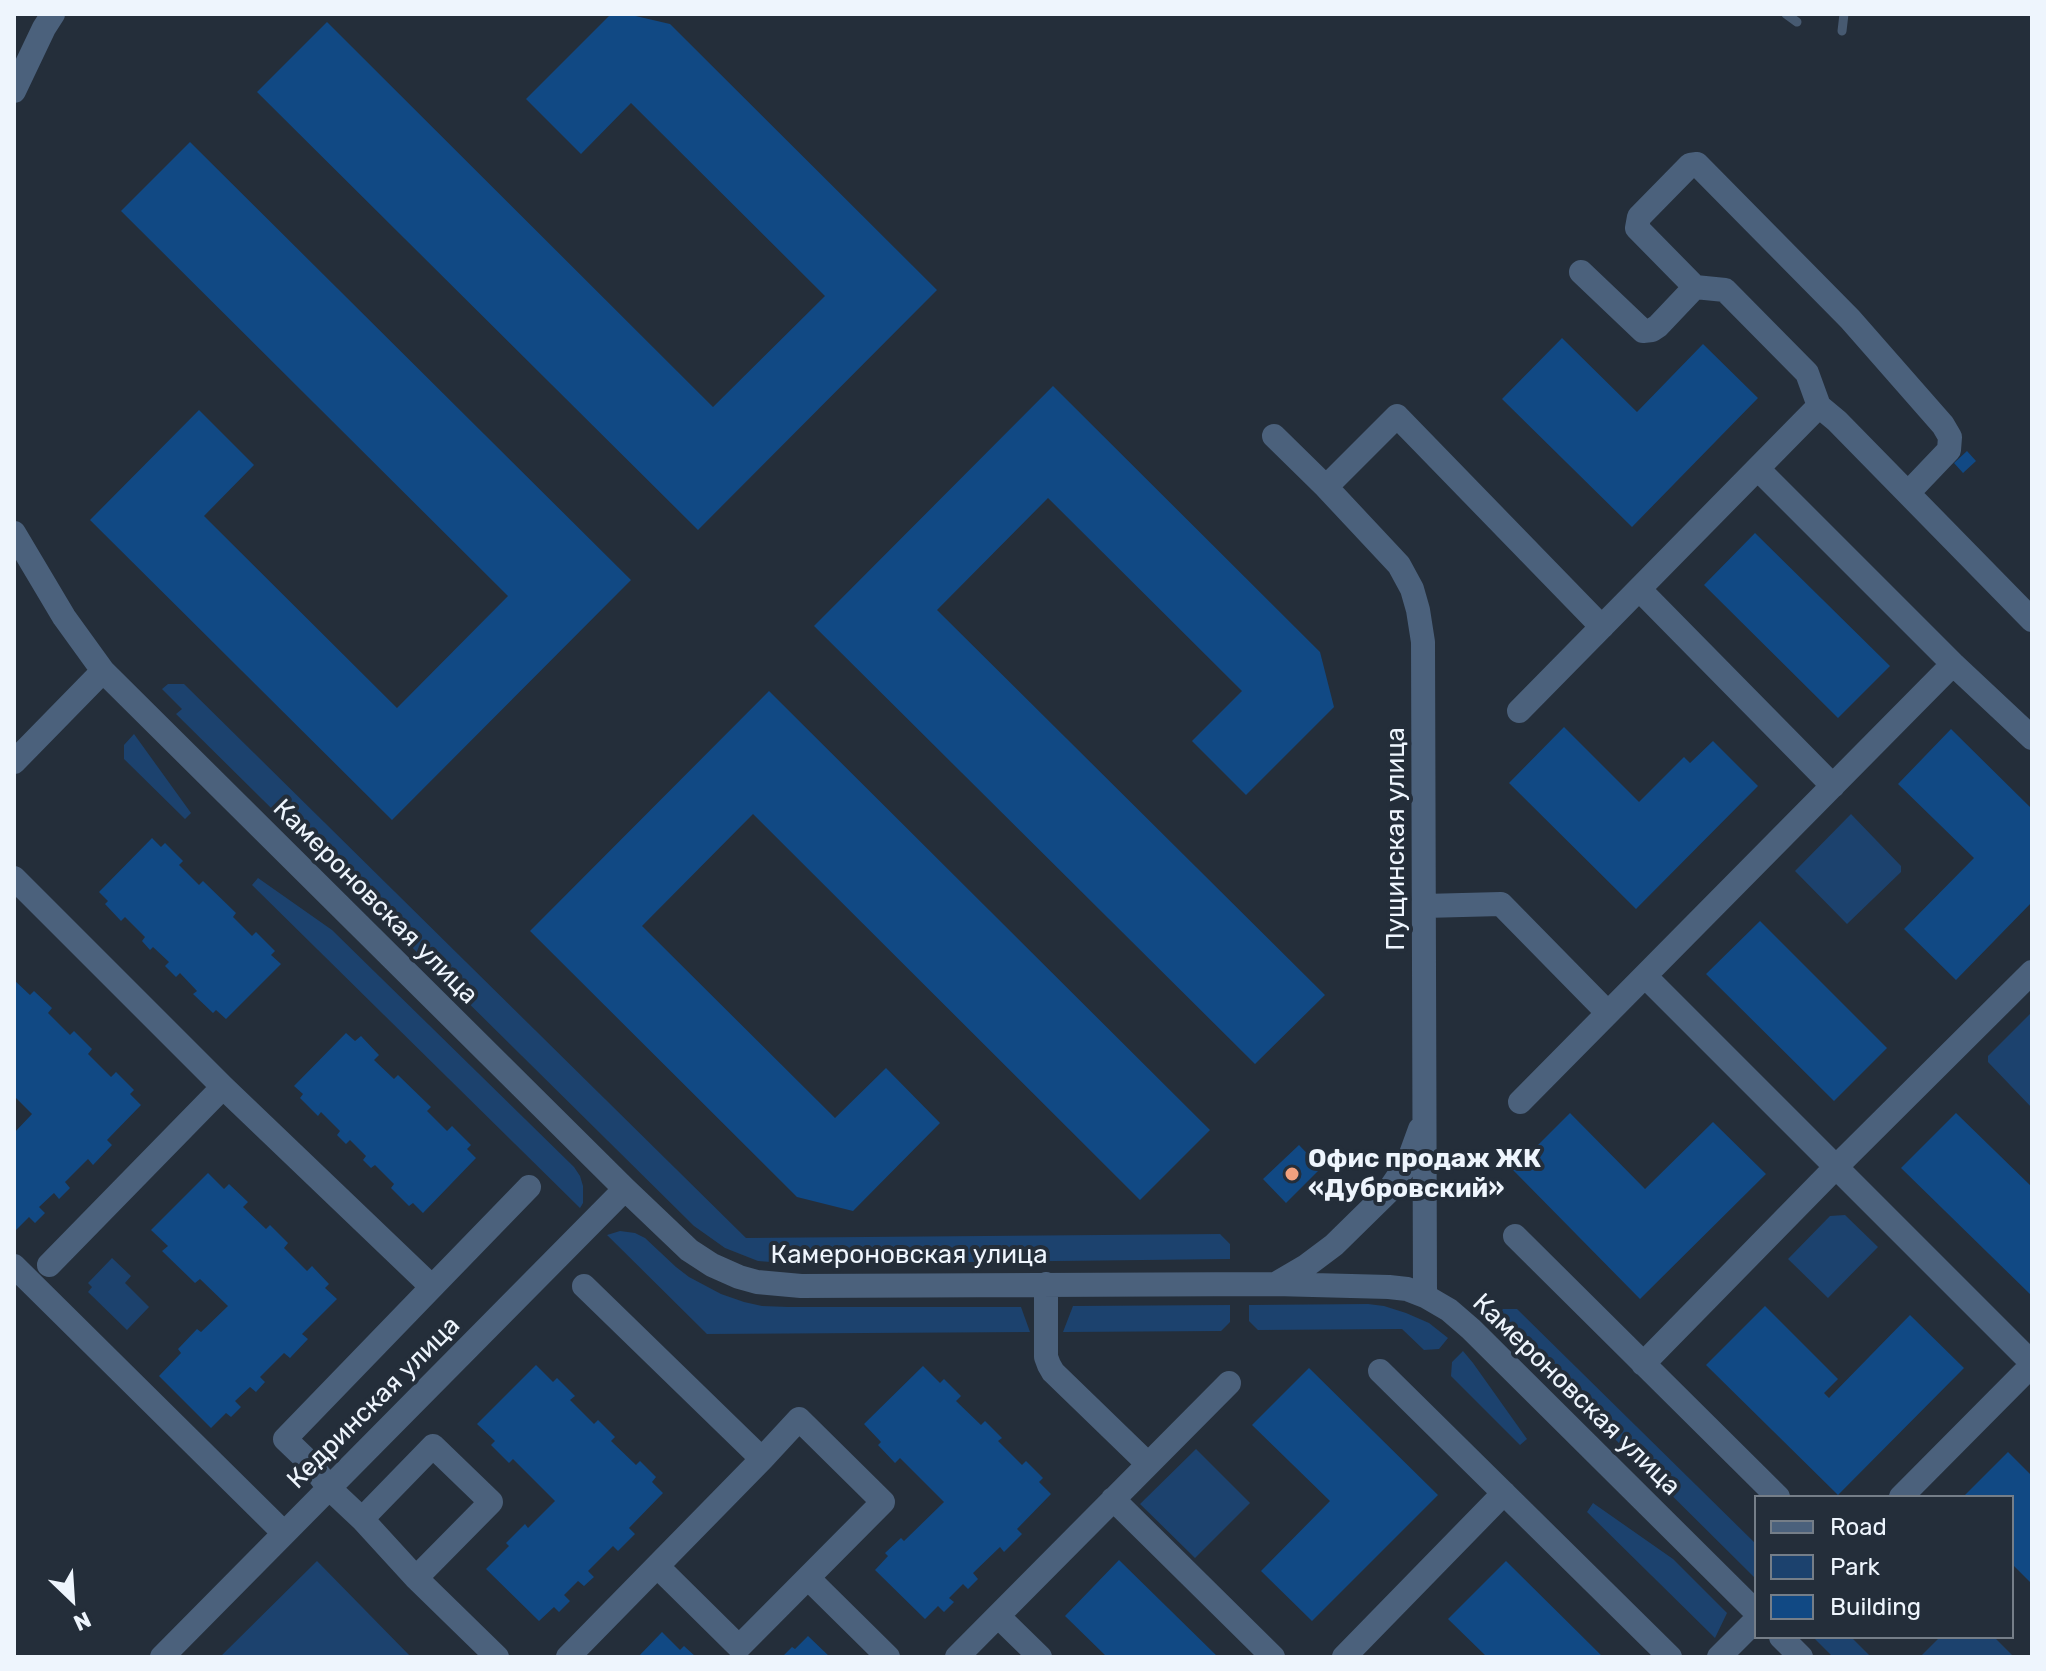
<!DOCTYPE html>
<meta charset="utf-8">
<style>
body{margin:0}
#map{position:relative;width:2046px;height:1671px;overflow:hidden;background:#242e3a;font-family:Rubik,sans-serif}
canvas{display:block}
.frame{position:absolute;inset:0;border:16px solid #eef5fd;pointer-events:none}
.legend{position:absolute;left:1754px;top:1495px;width:260px;height:144px;box-sizing:border-box;background:#242e3a;border:2px solid #757e88;margin:0;padding:10px 14px;list-style:none;font-size:24px;color:#eef5fd}
.legend li{display:flex;align-items:center;gap:16px;height:40px}
.legend b{width:40px;border:2px solid #757e88}
.north{position:absolute;left:32px;top:1559px;width:80px;height:80px;-webkit-text-stroke:6px #242e3a;paint-order:stroke;rotate:155deg;font-size:22px;font-weight:700;line-height:32px;text-align:center;color:#eef5fd}
.north::after{content:'';display:block;margin:auto;width:28px;height:36px;background:#eef5fd;clip-path:polygon(50% 0,100% 100%,50% 72%,0 100%)}
</style>
<div id="map">
<canvas width="2046" height="1671"></canvas>
<div class="frame"></div>
<ul class="legend">
<li><b style="height:10px;background:#4b617c"></b>Road</li>
<li><b style="height:22px;background:#1c426e"></b>Park</li>
<li><b style="height:22px;background:#114984"></b>Building</li>
</ul>
<div class="north">N</div>
</div>
<script>
const ctx = document.querySelector('canvas').getContext('2d');
ctx.lineJoin = 'round';
function fill(path, color) {
  ctx.fillStyle = color;
  ctx.fill(path, 'evenodd');
}
function shape(rows) {
  const path = new Path2D();
  for (const r of rows) {
    path.moveTo(r[0], r[1]);
    for (let i = 2; i < r.length; i += 2) path.lineTo(r[i], r[i + 1]);
  }
  return path;
}
function stroke(path, color, width, dash) {
  ctx.strokeStyle = color;
  ctx.lineWidth = width;
  ctx.lineCap = dash ? 'butt' : 'round';
  ctx.setLineDash(dash || []);
  ctx.stroke(path);
}
function drawText(font, color, halo, rows, align = 'center') {
  ctx.font = font + ' Rubik,sans-serif';
  ctx.lineWidth = 8;
  ctx.setLineDash([]);
  ctx.textBaseline = 'middle';
  ctx.strokeStyle = halo;
  ctx.fillStyle = color;
  for (const [text, x, y, turn = 0] of rows) {
    ctx.save();
    ctx.translate(x, y);
    ctx.rotate((+turn || 0) * Math.PI / 180);
    ctx.textAlign = isNaN(turn) ? turn : align;
    if (halo) ctx.strokeText(text, 0, 0);
    ctx.fillText(text, 0, 0);
    ctx.restore();
  }
}
fill(shape([
 [168,684,184,684,746,1238,1220,1234,1230,1244,1230,1259,796,1264,758,1261,725,1248,694,1226,176,714,182,709,162,689],
 [134,734,191,813,185,819,124,759,124,745],
 [1851,814,1901,866,1901,872,1847,924,1795,871],
 [258,878,332,930,574,1167,580,1176,583,1186,583,1203,580,1208,252,885],
 [2032,1012,2032,1108,1988,1062,1988,1056],
 [1845,1215,1878,1247,1828,1298,1788,1259,1830,1216],
 [620,1231,635,1233,645,1238,676,1267,689,1277,721,1294,744,1302,762,1306,788,1307,1021,1307,1030,1332,707,1334,607,1235],
 [112,1258,131,1276,125,1283,149,1307,127,1330,88,1292,92,1287,88,1283],
 [1368,1304,1384,1306,1406,1313,1429,1323,1448,1338,1439,1349,1424,1350,1402,1329,1258,1330,1249,1321,1249,1305],
 [1230,1305,1230,1322,1221,1331,1063,1332,1073,1306],
 [1503,1309,1517,1309,1756,1544,1756,1579,1494,1319],
 [1463,1351,1473,1363,1527,1439,1520,1445,1451,1376,1452,1362],
 [1196,1449,1250,1503,1195,1558,1140,1504],
 [1593,1503,1673,1559,1727,1613,1715,1638,1587,1512],
 [317,1561,411,1657,220,1657],
 [1813,1637,1851,1637,1871,1657,1833,1657],
 [1940,1637,1994,1637,2014,1657,1920,1657]
]), '#1c426e');
stroke(shape([
 [1786,14,1797,22],
 [1842,31,1844,14]
]), '#475a71', 9);
fill(shape([
 [611,14,627,14,670,24,937,290,698,530,257,92,327,22,713,407,825,296,631,103,581,154,526,99],
 [190,142,631,580,392,820,90,520,199,410,254,465,204,516,397,708,508,596,121,211],
 [1562,338,1637,412,1703,344,1758,398,1632,527,1502,399],
 [1053,386,1320,652,1334,707,1246,795,1192,741,1242,691,1048,498,937,610,1325,995,1255,1064,814,626],
 [1967,451,1976,461,1963,473,1954,463],
 [1755,533,1890,666,1838,718,1704,585],
 [769,691,1210,1130,1140,1200,753,814,642,926,835,1118,886,1068,940,1123,853,1211,797,1197,530,931],
 [1564,727,1639,802,1684,757,1690,763,1713,741,1758,786,1636,909,1509,783],
 [1951,729,2032,809,2032,902,1956,980,1904,929,1974,858,1898,784],
 [152,838,161,847,165,843,183,861,179,865,199,885,203,881,236,913,233,917,252,936,256,932,275,951,271,955,281,964,226,1019,216,1010,213,1013,193,994,197,991,180,973,176,977,165,966,169,962,153,947,150,950,142,941,145,937,125,917,121,921,105,904,108,901,99,892],
 [1760,921,1887,1048,1834,1101,1706,974],
 [14,980,30,995,34,991,52,1008,48,1013,70,1035,74,1031,92,1049,88,1054,111,1077,116,1072,134,1090,130,1094,141,1105,107,1140,112,1145,93,1165,88,1159,65,1182,70,1188,59,1199,54,1193,39,1207,45,1213,35,1223,29,1217,14,1232,14,1133,32,1114,14,1096],
 [346,1033,355,1041,361,1036,379,1055,374,1060,394,1079,398,1075,431,1107,427,1111,447,1131,452,1126,471,1145,467,1149,476,1158,423,1213,413,1203,409,1206,391,1188,394,1184,375,1165,371,1168,363,1160,366,1156,350,1140,346,1144,337,1135,340,1131,321,1112,318,1116,300,1098,303,1094,294,1086],
 [1570,1113,1645,1189,1713,1122,1766,1174,1640,1299,1513,1170],
 [1956,1113,2032,1187,2032,1296,1901,1168],
 [1299,1145,1321,1168,1286,1203,1263,1179],
 [208,1173,224,1189,229,1184,248,1202,243,1207,266,1229,270,1225,288,1243,284,1248,307,1271,312,1266,329,1284,325,1288,337,1299,302,1334,308,1339,290,1358,284,1353,260,1377,265,1382,256,1392,250,1387,235,1401,241,1407,231,1417,226,1413,211,1428,159,1376,181,1353,178,1349,197,1329,201,1332,228,1306,200,1279,195,1283,162,1251,168,1246,151,1230],
 [1765,1306,1838,1379,1824,1393,1829,1398,1910,1315,1964,1368,1838,1495,1706,1365],
 [536,1365,553,1382,557,1378,575,1396,570,1400,594,1424,598,1420,615,1437,611,1441,636,1465,640,1461,656,1477,652,1482,663,1493,629,1528,635,1534,618,1551,613,1546,588,1571,594,1577,584,1586,578,1581,564,1595,570,1601,559,1612,554,1607,539,1621,486,1569,509,1546,506,1543,525,1524,528,1528,555,1501,513,1459,509,1463,491,1445,495,1441,477,1424],
 [923,1366,940,1383,944,1379,961,1396,956,1401,981,1425,985,1421,1002,1438,998,1441,1022,1465,1026,1461,1043,1478,1039,1482,1051,1494,1017,1529,1022,1534,1004,1552,1000,1547,973,1573,978,1579,968,1589,963,1584,949,1598,954,1602,944,1612,938,1606,925,1619,875,1570,888,1556,885,1553,901,1538,904,1541,944,1502,900,1458,895,1463,878,1445,881,1442,864,1424],
 [1309,1368,1438,1495,1312,1621,1261,1571,1330,1501,1252,1425],
 [2008,1452,2032,1476,2032,1584,2012,1564,2012,1497,1963,1497],
 [1119,1560,1218,1657,1107,1657,1065,1616],
 [1506,1561,1603,1657,1487,1657,1448,1619],
 [662,1632,680,1650,684,1646,696,1657,638,1657],
 [808,1636,830,1657,782,1657,792,1647,795,1649]
]), '#114984');
stroke(shape([
 [14,91,44,28,53,14],
 [1581,272,1643,331,1652,330,1658,326,1695,287],
 [1274,436,1326,487,1399,565,1412,589,1418,610,1423,642,1425,1296],
 [1758,469,1953,664,2032,738],
 [1326,487,1397,416,1602,627],
 [1908,493,1949,450,1950,437,1943,425,1850,319,1697,164,1690,165,1639,217,1637,228,1695,287,1725,290,1807,373,1819,406,1837,421,2032,620],
 [14,533,64,617,103,671,625,1189,689,1250,712,1265,739,1277,757,1282,801,1286,1275,1284,1389,1287,1407,1289,1425,1296,1449,1310,1471,1329,1756,1612],
 [1639,589,1833,786],
 [1519,711,1819,406],
 [14,762,103,671],
 [14,878,223,1087,432,1287,285,1439,310,1463,329,1488,362,1519,416,1578,497,1657],
 [1424,906,1501,904,1608,1013],
 [1645,976,2032,1363],
 [1520,1102,1953,664],
 [1515,1236,1778,1497],
 [49,1265,223,1087],
 [14,1266,284,1533],
 [1277,1283,1306,1266,1334,1245,1387,1193,1408,1162,1420,1129],
 [1046,1284,1046,1357,1049,1365,1053,1372,1148,1464],
 [432,1287,529,1187],
 [1643,1364,1835,1168,2032,972],
 [1380,1371,1670,1657],
 [1901,1497,2032,1365],
 [1113,1499,1273,1657],
 [362,1519,433,1446,491,1502,416,1578],
 [658,1567,739,1647,883,1502,799,1419,762,1459],
 [808,1578,888,1657],
 [998,1616,1040,1657],
 [1781,1637,1801,1657],
 [162,1657,625,1189],
 [568,1657,762,1459,584,1286],
 [957,1657,1229,1383],
 [1344,1657,1504,1493],
 [1719,1657,1756,1620]
]), '#4b617c', 24);
for (const [x, y, r, color] of [
 [1292,1174,8,"#f2a17e"]
]) {
  const dot = new Path2D();
  dot.arc(x, y, r, 0, 2 * Math.PI);
  ctx.fillStyle = color;
  ctx.fill(dot);
  stroke(dot, '#242e3a', 3);
}
drawText('26px', '#eef5fd', '#242e3a', [
 ["Пущинская улица",1396,839,-90],
 ["Камероновская улица",375,902,45],
 ["Камероновская улица",909,1255],
 ["Камероновская улица",1576,1395,44],
 ["Кедринская улица",374,1403,-45]
]);
drawText('bold 26px', '#eef5fd', '#242e3a', [
 ["Офис продаж ЖК",1308,1159],
 ["«Дубровский»",1308,1189]
], 'left');
</script>
